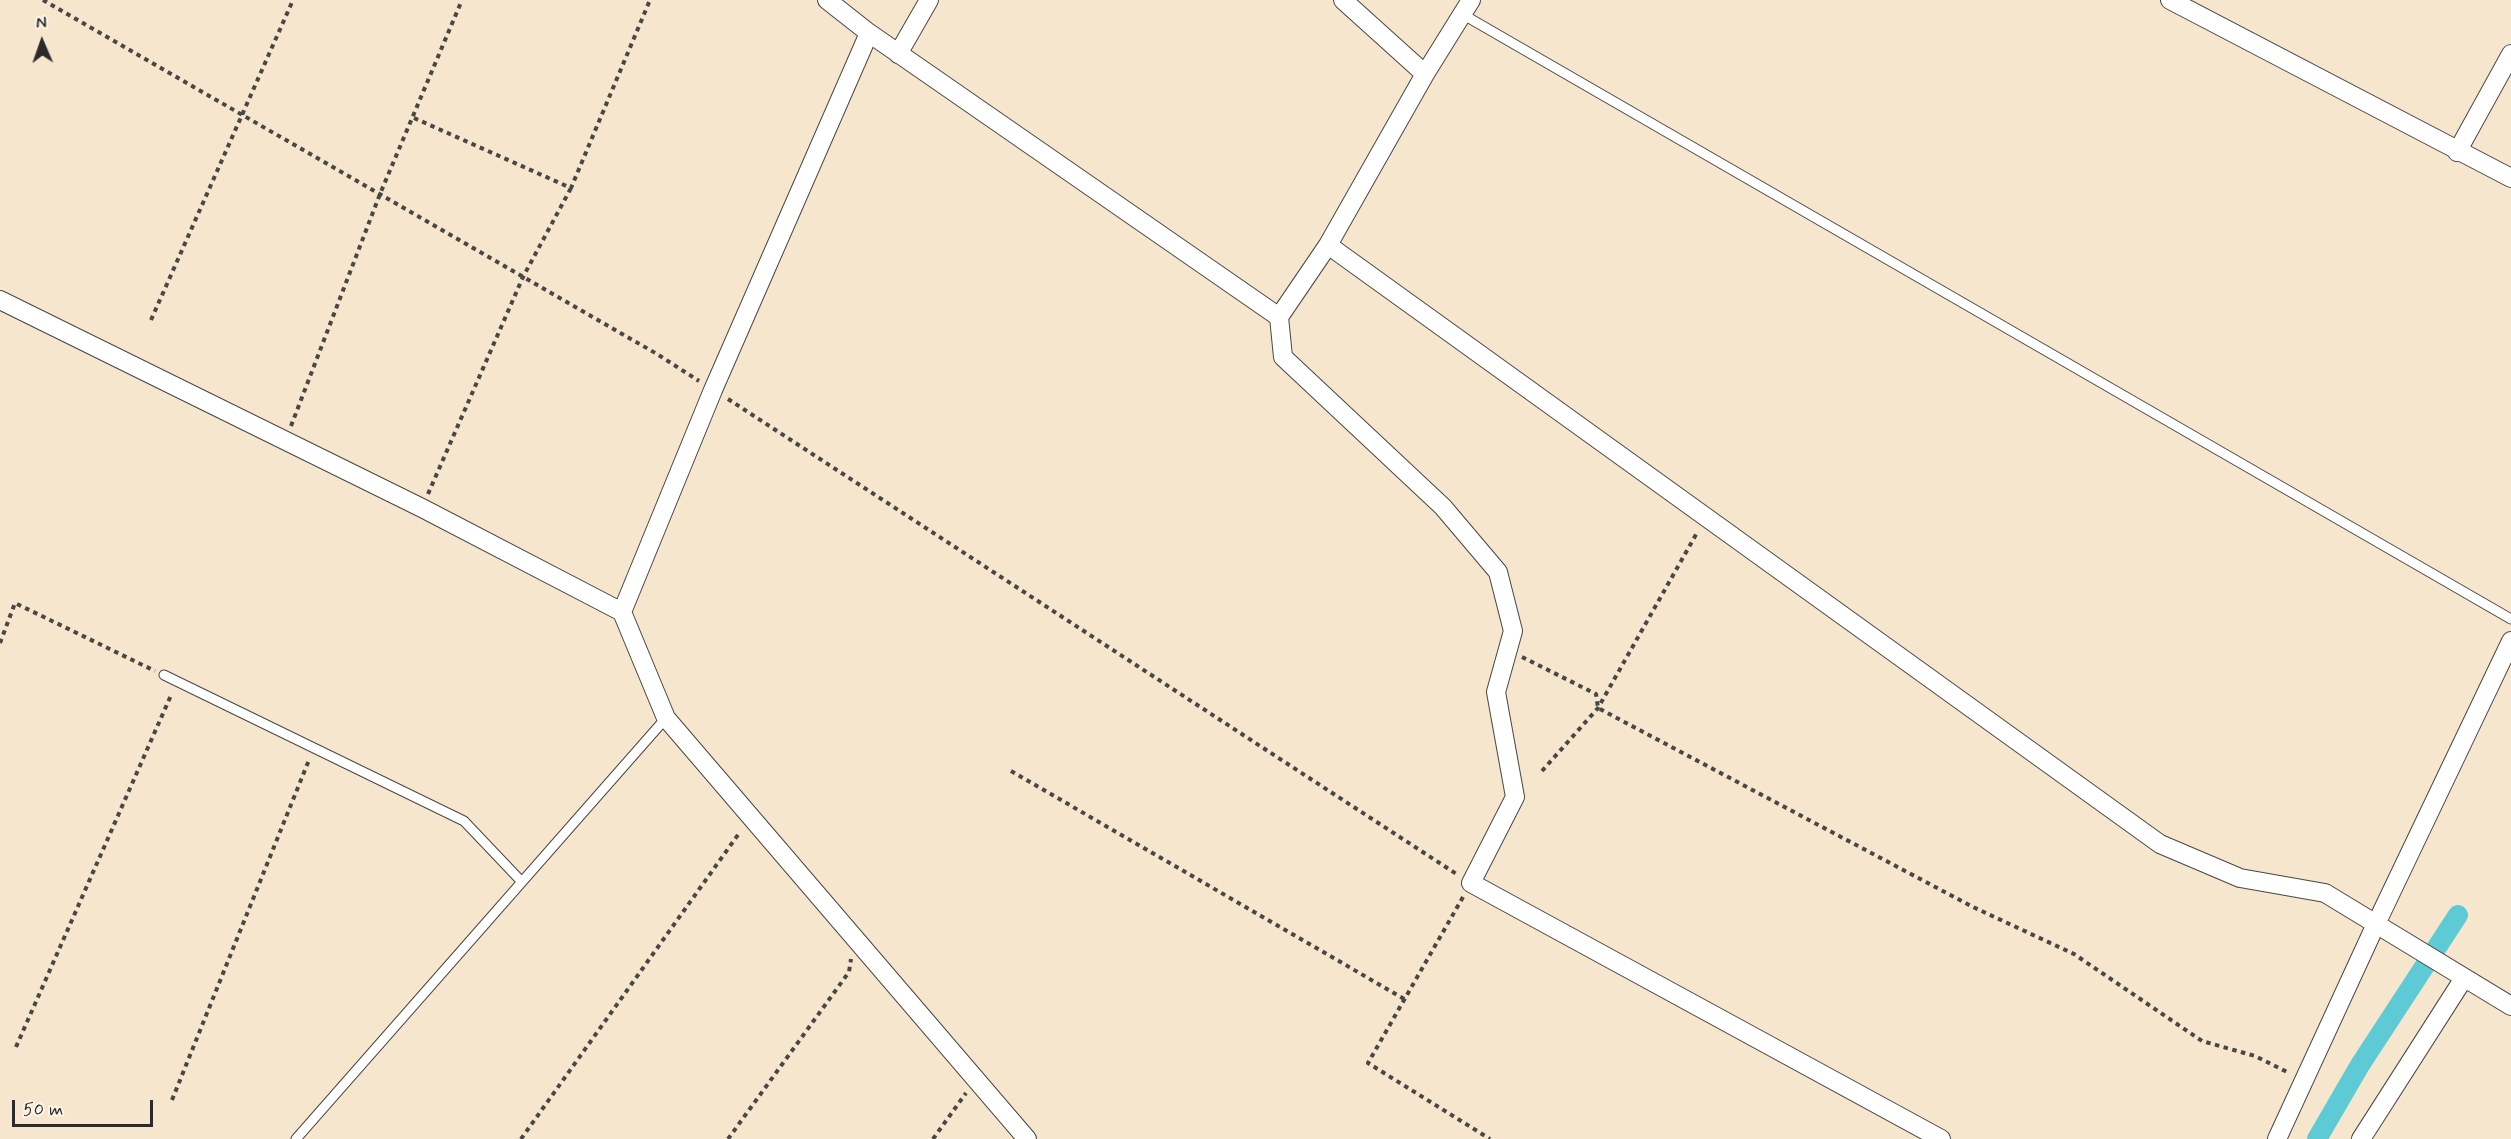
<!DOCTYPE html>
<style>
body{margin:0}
#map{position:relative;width:2511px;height:1139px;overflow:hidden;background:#f6e6cd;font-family:Mynerve,sans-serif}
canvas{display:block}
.north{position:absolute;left:12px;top:12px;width:60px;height:60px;-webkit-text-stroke:4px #fcf5e5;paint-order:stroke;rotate:358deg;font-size:16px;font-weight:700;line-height:24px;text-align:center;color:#2b2b2b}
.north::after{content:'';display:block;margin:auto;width:21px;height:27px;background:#2b2b2b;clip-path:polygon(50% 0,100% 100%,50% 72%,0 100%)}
.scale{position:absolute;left:12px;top:1100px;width:141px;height:27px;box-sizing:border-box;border:3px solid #2b2b2b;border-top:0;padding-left:8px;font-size:18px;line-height:21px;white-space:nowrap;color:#2b2b2b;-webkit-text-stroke:4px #fcf5e5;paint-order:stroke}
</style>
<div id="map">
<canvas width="2511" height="1139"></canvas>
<div class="north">N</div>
<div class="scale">50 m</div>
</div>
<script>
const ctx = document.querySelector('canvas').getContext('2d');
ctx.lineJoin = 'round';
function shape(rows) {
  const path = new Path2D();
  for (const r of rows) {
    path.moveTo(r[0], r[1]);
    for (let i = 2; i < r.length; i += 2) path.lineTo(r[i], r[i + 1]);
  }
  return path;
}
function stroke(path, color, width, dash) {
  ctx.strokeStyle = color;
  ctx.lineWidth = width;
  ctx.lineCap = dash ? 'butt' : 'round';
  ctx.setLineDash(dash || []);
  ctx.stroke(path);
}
stroke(shape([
 [2317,1139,2360,1065,2458,915]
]), '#5ecad6', 20);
const lane = shape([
 [1462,14,2511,619],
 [164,675,464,821,522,882],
 [296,1139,666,718]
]);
const street = shape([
 [827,0,869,33,1279,317,1328,245],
 [1343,0,1425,74,1471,0],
 [2170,0,2511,178],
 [898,54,929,0],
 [1425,74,1328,245,2160,844,2240,878,2325,893,2376,924,2277,1139],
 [2457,152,2511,54],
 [0,300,422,508,622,612,713,390,869,33],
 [1279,317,1283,357,1443,507,1498,572,1513,631,1496,692,1515,797,1471,883,1941,1139],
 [622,612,666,718,1027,1139],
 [2511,641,2376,924,2511,1006],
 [2361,1139,2464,978]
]);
stroke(lane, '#494743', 11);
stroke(street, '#494743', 20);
stroke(shape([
 [43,0,657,354,699,381],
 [414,118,571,188,650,0],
 [151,320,293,0],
 [728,399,1458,875],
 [291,426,380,194,462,0],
 [428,494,523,277,571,188],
 [0,643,15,603,155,671],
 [1522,657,1596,694,1598,708,1973,907,2074,954,2202,1041,2255,1056,2289,1073],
 [1011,771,1406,1000],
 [1542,771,1598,708,1698,531],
 [1463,897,1368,1063,1490,1139],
 [16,1047,172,693],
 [172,1100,309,760],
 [521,1139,740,832],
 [728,1139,849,972,851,959],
 [933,1139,966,1093]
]), '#494743', 4, [4.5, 4.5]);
stroke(lane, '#fff', 9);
stroke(street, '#fff', 18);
</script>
